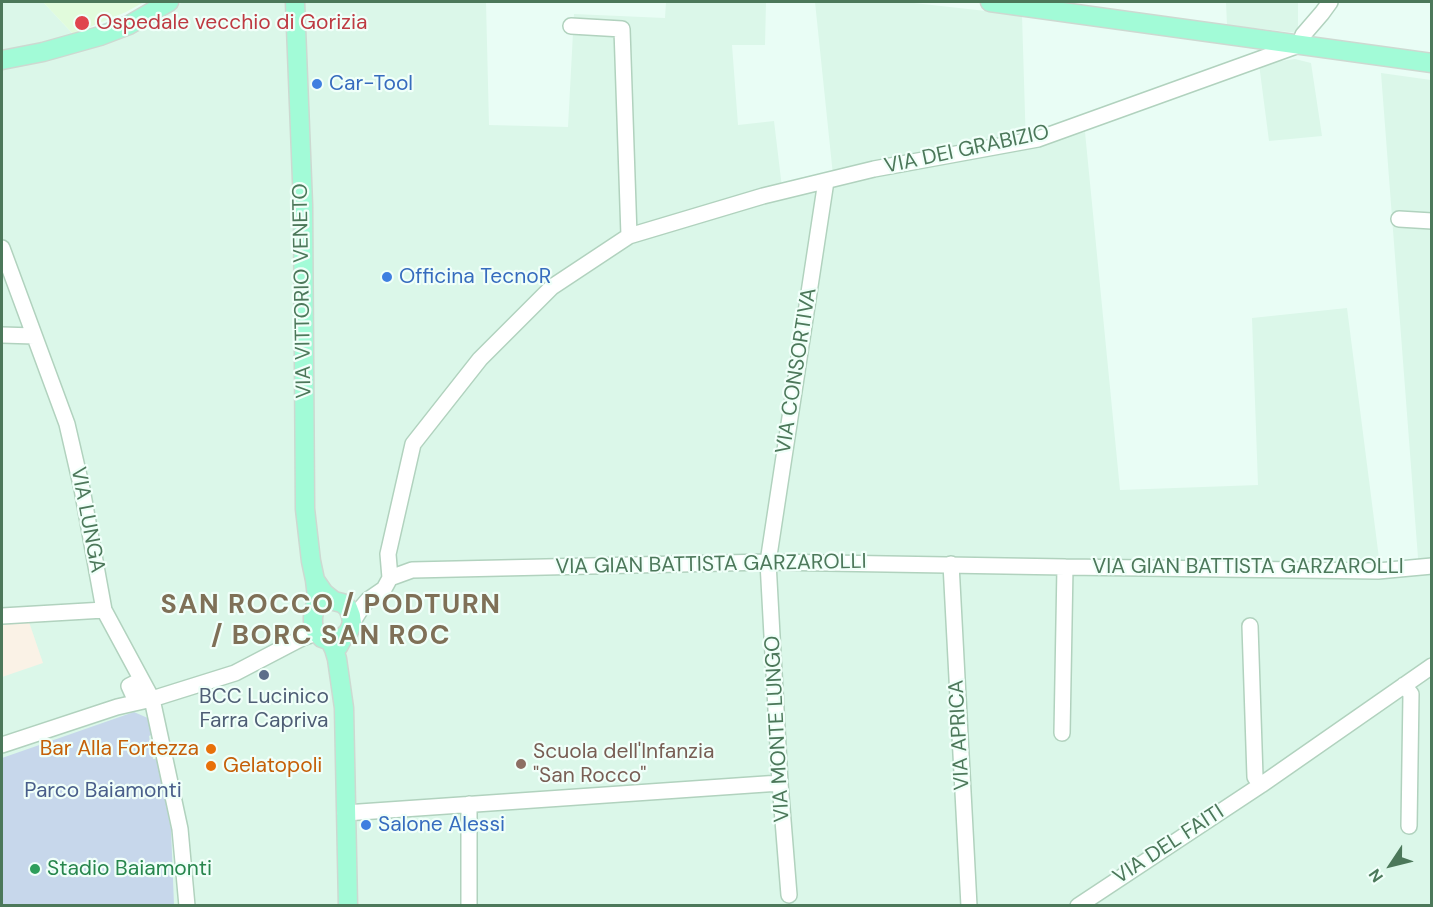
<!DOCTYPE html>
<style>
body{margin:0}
#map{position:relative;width:1433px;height:907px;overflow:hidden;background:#e9fdf5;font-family:"DM Sans",sans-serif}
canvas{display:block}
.frame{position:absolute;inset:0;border:3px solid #4c785a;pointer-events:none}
.north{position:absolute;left:1361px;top:835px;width:60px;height:60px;-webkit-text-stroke:4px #f0fff9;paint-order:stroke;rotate:235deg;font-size:16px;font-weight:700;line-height:24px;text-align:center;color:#4c785a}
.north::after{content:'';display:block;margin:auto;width:21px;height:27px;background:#4c785a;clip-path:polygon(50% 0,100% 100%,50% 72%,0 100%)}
</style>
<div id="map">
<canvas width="1433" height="907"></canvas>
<div class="frame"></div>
<div class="north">N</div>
</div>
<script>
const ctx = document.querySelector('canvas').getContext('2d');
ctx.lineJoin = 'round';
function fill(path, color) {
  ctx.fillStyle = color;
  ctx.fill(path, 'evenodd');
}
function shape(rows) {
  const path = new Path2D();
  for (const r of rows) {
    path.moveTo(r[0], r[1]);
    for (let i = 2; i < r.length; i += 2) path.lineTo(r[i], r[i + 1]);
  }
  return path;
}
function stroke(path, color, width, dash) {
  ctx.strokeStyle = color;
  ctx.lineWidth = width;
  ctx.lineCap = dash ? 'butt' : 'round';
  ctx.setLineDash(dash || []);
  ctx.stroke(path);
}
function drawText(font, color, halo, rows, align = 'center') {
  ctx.font = font + ' "DM Sans",sans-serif';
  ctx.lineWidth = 4.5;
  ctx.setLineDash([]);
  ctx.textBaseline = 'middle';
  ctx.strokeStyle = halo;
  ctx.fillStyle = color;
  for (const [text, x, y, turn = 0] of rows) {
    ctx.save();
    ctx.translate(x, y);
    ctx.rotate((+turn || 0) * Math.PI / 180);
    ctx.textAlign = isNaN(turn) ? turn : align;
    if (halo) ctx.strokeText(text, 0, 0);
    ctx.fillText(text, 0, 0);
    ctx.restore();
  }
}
fill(shape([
 [2,2,43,2,86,48,123,34,183,2,486,2,489,125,568,127,574,14,665,18,666,2,766,2,765,45,732,45,738,125,774,121,783,196,834,185,815,2,905,2,1022,15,1026,147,1085,132,1120,490,1258,485,1252,318,1347,308,1381,574,1419,571,1381,73,1431,80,1431,905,2,906],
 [1226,2,1298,2,1298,33,1227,25],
 [1295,59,1311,63,1322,136,1269,141,1259,64]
]), '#dbf7e9');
fill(shape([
 [28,619,43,663,2,677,2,621]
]), '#faf2e6');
fill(shape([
 [43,2,144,2,126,12,73,34]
]), '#e1fbdc');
fill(shape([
 [134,712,150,719,153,734,149,736,153,759,157,759,171,829,174,905,2,905,2,758]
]), '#c7d7eb');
const minor = shape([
 [571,26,622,29,629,236],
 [1399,219,1432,221],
 [2,248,67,424,82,489,104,610,152,699,180,829,187,906],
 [2,335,34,336],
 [951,564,969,906],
 [390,578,388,554,413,444,480,359,552,287,629,236,763,196,874,169,1038,139,1299,45,1303,35,1322,13,1330,2],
 [2,616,104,610],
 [352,623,362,607,368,600,384,589,390,578,412,570,768,562,1065,567,1378,571,1432,566],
 [1250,626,1255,777,1261,785],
 [1404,685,1411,694,1409,826],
 [134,697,129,686,137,682],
 [1062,733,1065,567],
 [2,745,117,707,152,699,235,673,302,638,317,633],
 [345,813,780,783],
 [789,895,780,783,768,562,826,181],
 [469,906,469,804],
 [1078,906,1261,785,1432,666]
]);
const major = shape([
 [295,2,303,205,305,509,311,561,315,580,317,597,313,617,313,626,317,633,322,638,330,641,337,640,344,636],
 [990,2,1432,63],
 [2,60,43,52,100,36,129,25,169,2],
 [315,580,324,593,334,601,342,603,348,608,351,616,352,623,349,631,344,636,338,647],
 [330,641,334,649,337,659,344,708,348,906]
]);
stroke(minor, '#b1d2be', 18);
stroke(major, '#cdd9d1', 21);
stroke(minor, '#fff', 15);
stroke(major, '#a2fbd7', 18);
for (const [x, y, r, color] of [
 [82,23,8,"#e0444e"],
 [317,84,6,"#3f7fe0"],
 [387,277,6,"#3f7fe0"],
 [264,675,6,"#5c6f8a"],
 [211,749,6,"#e8710a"],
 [521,764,6,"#8d6e63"],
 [211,766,6,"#e8710a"],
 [366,825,6,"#3f7fe0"],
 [35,869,6,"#2e9e5b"]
]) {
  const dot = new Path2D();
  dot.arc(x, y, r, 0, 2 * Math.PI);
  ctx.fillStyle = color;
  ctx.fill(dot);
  stroke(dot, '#f0fff9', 2);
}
drawText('21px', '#be3a42', '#f0fff9', [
 ["Ospedale vecchio di Gorizia",96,23]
], 'left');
drawText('21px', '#366cbe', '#f0fff9', [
 ["Car-Tool",329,84],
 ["Officina TecnoR",399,277],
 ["Salone Alessi",378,825]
], 'left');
drawText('21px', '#4c785a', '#f0fff9', [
 ["VIA DEI GRABIZIO",967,150,-12],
 ["VIA VITTORIO VENETO",303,291,-91],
 ["VIA CONSORTIVA",797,371,-81],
 ["VIA LUNGA",87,520,79],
 ["VIA GIAN BATTISTA GARZAROLLI",711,565,-1],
 ["VIA GIAN BATTISTA GARZAROLLI",1248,567],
 ["VIA MONTE LUNGO",778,729,-93],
 ["VIA APRICA",960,735,-93],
 ["VIA DEL FAITI",1169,845,-33]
]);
drawText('21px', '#4e5e75', '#f0fff9', [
 ["BCC Lucinico",264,697],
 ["Farra Capriva",264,721]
]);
drawText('21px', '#c56008', '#f0fff9', [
 ["Bar Alla Fortezza",199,749],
 ["Gelatopoli",223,766,"left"]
], 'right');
drawText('21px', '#785e54', '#f0fff9', [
 ["Scuola dell'Infanzia",533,752],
 ["\"San Rocco\"",533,776]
], 'left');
drawText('21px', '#495e8a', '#f0fff9', [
 ["Parco Baiamonti",103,791]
]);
drawText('21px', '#27864d', '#f0fff9', [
 ["Stadio Baiamonti",47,869]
], 'left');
ctx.letterSpacing = '1.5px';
drawText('bold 27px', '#7f7057', '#f0fff9', [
 ["SAN ROCCO / PODTURN",331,606],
 ["/ BORC SAN ROC",331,637]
]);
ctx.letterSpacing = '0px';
</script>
